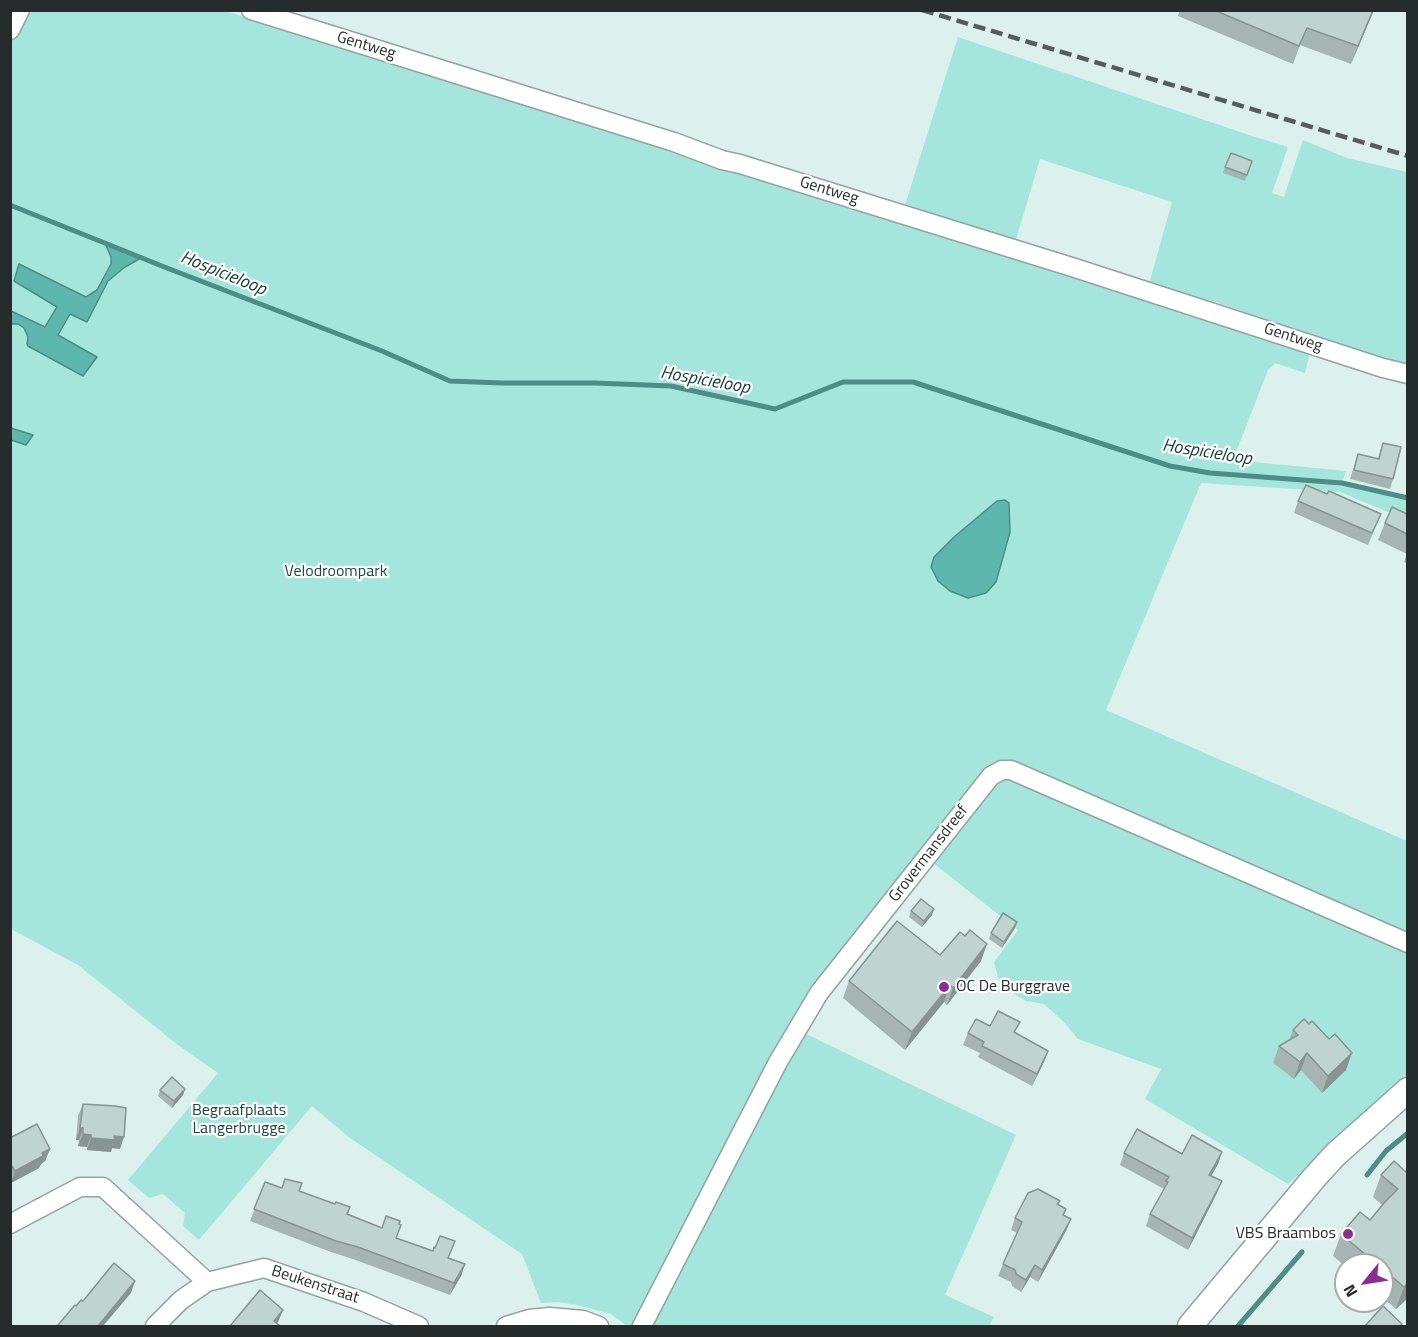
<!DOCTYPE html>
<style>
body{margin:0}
#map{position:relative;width:1418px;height:1337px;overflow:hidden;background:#dcf0ed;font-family:"Titillium Web",sans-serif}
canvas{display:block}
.frame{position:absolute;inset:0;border:12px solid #252c2b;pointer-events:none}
.north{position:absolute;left:1334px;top:1253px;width:60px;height:60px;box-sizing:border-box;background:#fff;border:2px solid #a8abaa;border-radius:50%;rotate:240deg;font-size:16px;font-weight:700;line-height:24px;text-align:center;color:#252c2b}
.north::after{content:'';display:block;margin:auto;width:21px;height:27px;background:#8c2c94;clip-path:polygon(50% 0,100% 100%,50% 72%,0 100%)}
</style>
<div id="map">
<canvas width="1418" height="1337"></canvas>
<div class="frame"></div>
<div class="north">N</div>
</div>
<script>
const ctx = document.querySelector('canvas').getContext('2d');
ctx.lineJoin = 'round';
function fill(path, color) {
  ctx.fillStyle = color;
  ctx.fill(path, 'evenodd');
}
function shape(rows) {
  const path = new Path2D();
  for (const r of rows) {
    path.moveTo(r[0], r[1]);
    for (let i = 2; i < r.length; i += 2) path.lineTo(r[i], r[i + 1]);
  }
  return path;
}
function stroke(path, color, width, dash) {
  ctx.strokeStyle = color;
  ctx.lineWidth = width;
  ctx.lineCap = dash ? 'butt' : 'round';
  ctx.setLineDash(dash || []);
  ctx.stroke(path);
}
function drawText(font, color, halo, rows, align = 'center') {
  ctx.font = font + ' "Titillium Web",sans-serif';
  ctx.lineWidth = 4.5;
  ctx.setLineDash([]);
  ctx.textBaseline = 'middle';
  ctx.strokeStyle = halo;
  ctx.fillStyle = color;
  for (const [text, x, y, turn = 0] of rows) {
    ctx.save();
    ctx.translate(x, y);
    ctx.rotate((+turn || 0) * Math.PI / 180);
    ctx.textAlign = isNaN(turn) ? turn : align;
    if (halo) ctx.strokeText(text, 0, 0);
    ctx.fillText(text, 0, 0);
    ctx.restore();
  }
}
fill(shape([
 [28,11,226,11,513,102,635,138,1246,329,1310,352,1305,373,1275,363,1268,370,1233,460,1346,471,1342,483,1407,498,1407,520,1340,492,1201,483,1106,710,1407,841,1407,1075,1288,1184,1145,1099,1161,1069,1078,1039,1064,1022,1044,1004,1026,1001,1007,990,998,977,994,962,1018,930,932,862,825,997,804,1033,1016,1135,945,1295,994,1317,989,1326,627,1326,611,1314,577,1305,558,1302,541,1303,522,1254,350,1138,312,1106,199,1240,183,1226,185,1213,163,1194,149,1198,128,1180,218,1073,178,1045,78,965,11,929,10,40,17,27],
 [1005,500,934,557,954,537,997,501],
 [958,37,1252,136,1288,147,1272,193,1284,197,1303,140,1347,158,1407,172,1407,366,1320,339,1216,302,1179,294,1149,284,1172,202,1040,159,1015,243,904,208]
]), '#a4e6dc');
const water = shape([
 [105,243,141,258,125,267,108,281,87,322,70,314,58,335,97,357,83,376,28,346,27,344,28,337,24,328,18,324,11,324,11,311,45,327,57,307,14,281,19,264,86,297,97,290,111,264,111,257,105,243],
 [11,428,33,435,26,445,11,440,11,428],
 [1005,500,1009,503,1010,532,996,582,986,593,968,598,950,591,938,581,931,567,934,557,954,537,997,501,1005,500]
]);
fill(water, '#5eb7ac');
stroke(water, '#4d8d85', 1.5);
stroke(shape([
 [10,205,167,268,382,351,450,381,502,383,595,383,671,386,775,409,843,382,913,382,1170,466,1210,473,1342,483,1408,498],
 [1367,1175,1386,1151,1408,1133],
 [1238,1326,1302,1252]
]), '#4d8d85', 5);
const minor = shape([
 [251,10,674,142,722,160,740,164,1075,268,1383,368,1408,374],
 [10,30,20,10],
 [10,1224,80,1187,103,1187,207,1282],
 [155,1326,181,1300,207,1282,264,1268,364,1302,419,1326],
 [506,1326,529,1319,550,1317,583,1320,599,1326],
 [642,1326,778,1062,819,993,991,776,1002,770,1011,770,1408,943]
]);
const secondary = shape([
 [1190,1326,1314,1178,1335,1155,1408,1090]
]);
stroke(minor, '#91a4a1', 21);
stroke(secondary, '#91a4a1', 27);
stroke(minor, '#fff', 18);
stroke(secondary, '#fff', 24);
stroke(shape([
 [922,10,1408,156]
]), '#535d5b', 4.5, [12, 6]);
fill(shape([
 [1180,10,1374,10,1351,64,1300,45,1293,64,1178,16],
 [1252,161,1245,181,1223,173,1225,167],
 [1383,443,1393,479,1390,489,1350,479,1358,454,1378,458],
 [1327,494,1381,514,1368,545,1294,513,1298,501],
 [1407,514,1407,563,1404,562,1407,554,1378,540,1385,523],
 [911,911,932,915,922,927,909,917],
 [1017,922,1015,928,1002,948,989,939,991,933],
 [940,955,981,961,947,1005,944,1002,905,1050,843,998,849,981],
 [990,1026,1016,1033,1048,1051,1044,1062,1032,1086,978,1057,980,1053,963,1045,968,1033],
 [1293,1030,1346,1070,1322,1093,1301,1070,1294,1079,1273,1063,1279,1046,1289,1040],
 [185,1089,183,1095,172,1108,158,1096,160,1090],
 [83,1104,120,1149,112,1148,111,1152,87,1150,87,1147,78,1146,79,1140,76,1140,78,1116],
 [10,1138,50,1149,45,1161,41,1164,39,1168,11,1183],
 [1222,1152,1218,1164,1211,1176,1217,1193,1188,1250,1146,1226,1150,1214,1164,1189,1120,1165,1124,1153,1182,1154],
 [1407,1173,1407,1299,1396,1309,1382,1297,1382,1265,1346,1265,1346,1267,1333,1256,1341,1234,1370,1220,1382,1205,1373,1197,1381,1175],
 [265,1182,282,1188,299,1191,335,1204,350,1207,348,1214,397,1238,465,1264,461,1276,450,1295,353,1259,331,1252,250,1221],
 [1060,1201,1058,1205,1066,1209,1064,1215,1071,1219,1066,1231,1038,1282,1030,1277,1021,1292,1012,1286,1011,1282,998,1276,1003,1264,1017,1233,1011,1230,1015,1218]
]), '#a4b5b3');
fill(shape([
 [1373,10,1374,10,1351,64,1358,46],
 [934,909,932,915,922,927,924,921],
 [1017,922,1015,928,1002,948,1004,942],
 [987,944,981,961,947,1005,953,988],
 [950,985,944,1002,905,1050,912,1032],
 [1048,1051,1044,1062,1032,1086,1037,1074],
 [1307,1053,1301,1070,1294,1079,1300,1062],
 [1352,1053,1346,1070,1322,1093,1328,1076],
 [185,1089,183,1095,172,1108,174,1101],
 [80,1128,83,1128,79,1140,76,1140],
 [83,1134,91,1135,87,1147,78,1146],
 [114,1136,124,1137,120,1149,112,1148,111,1152,87,1150,91,1138],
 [50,1149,45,1161,41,1164,39,1168,11,1183,15,1171],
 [1222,1152,1218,1164,1205,1187,1209,1175],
 [1222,1181,1217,1193,1188,1250,1192,1238],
 [1071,1219,1066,1231,1038,1282,1042,1270],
 [465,1264,461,1276,450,1295,454,1283],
 [1035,1265,1030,1277,1021,1292,1026,1280],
 [135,1281,131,1293,103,1326,98,1326],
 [1407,1284,1407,1299,1396,1309,1404,1287],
 [283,1310,278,1322,274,1326,274,1321]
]), '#869492');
const building = shape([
 [1214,10,1373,10,1358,46,1307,28,1299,46,1214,10],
 [1231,153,1252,161,1247,175,1225,167,1231,153],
 [1383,443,1401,447,1393,479,1354,470,1358,454,1379,459,1383,443],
 [1306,485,1327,494,1329,491,1381,514,1372,533,1298,501,1306,485],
 [1392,507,1407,514,1407,534,1385,523,1392,507],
 [921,899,934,909,924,921,911,911,921,899],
 [1003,913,1017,922,1004,942,991,933,1003,913],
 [897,921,940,955,960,932,965,936,970,930,987,944,953,988,950,985,912,1032,849,981,897,921],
 [998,1011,1020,1022,1014,1032,1048,1051,1037,1074,982,1046,984,1042,968,1033,976,1019,990,1026,998,1011],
 [1304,1019,1309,1024,1312,1021,1329,1039,1335,1034,1352,1053,1328,1076,1307,1053,1300,1062,1279,1046,1298,1035,1293,1030,1304,1019],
 [172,1077,185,1089,174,1101,160,1090,172,1077],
 [83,1104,115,1106,126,1108,124,1137,114,1136,115,1140,91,1138,91,1135,83,1134,83,1128,80,1128,83,1104],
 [37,1124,50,1149,42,1153,43,1156,15,1171,10,1163,10,1138,37,1124],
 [1137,1129,1182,1154,1192,1135,1222,1152,1209,1175,1222,1181,1192,1238,1150,1214,1168,1182,1166,1181,1169,1177,1124,1153,1137,1129],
 [1394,1161,1407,1173,1407,1284,1404,1287,1382,1268,1382,1265,1378,1265,1341,1234,1360,1212,1370,1220,1385,1202,1398,1189,1381,1175,1394,1161],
 [285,1179,302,1183,299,1191,335,1204,336,1202,350,1207,347,1214,382,1228,386,1216,400,1221,399,1224,401,1225,396,1238,433,1251,434,1247,435,1248,440,1236,455,1241,448,1258,465,1264,454,1283,358,1247,336,1241,254,1209,265,1182,282,1188,285,1179],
 [1038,1189,1060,1201,1057,1204,1066,1209,1063,1215,1071,1219,1042,1270,1035,1265,1026,1280,1016,1274,1015,1270,1003,1264,1022,1222,1015,1218,1028,1193,1038,1189],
 [114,1263,135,1281,98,1326,59,1326,58,1325,75,1305,76,1306,81,1300,83,1301,114,1263],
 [260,1290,283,1310,274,1321,280,1326,230,1326,260,1290],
 [1383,1306,1402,1324,1400,1326,1365,1326,1383,1306]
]);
fill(building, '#bfd3d0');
stroke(building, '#869492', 1.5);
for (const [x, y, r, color] of [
 [944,987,6,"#8c2c94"],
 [1348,1234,6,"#8c2c94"]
]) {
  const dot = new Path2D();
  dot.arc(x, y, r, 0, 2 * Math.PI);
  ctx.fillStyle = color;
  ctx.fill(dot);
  stroke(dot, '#fff', 2);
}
drawText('16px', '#252c2b', '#fff', [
 ["Gentweg",366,46,17],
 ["Gentweg",829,191,17],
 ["Gentweg",1293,338,18],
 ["Grovermansdreef",929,854,-52],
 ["Beukenstraat",315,1285,18]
]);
drawText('16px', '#1e4742', '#fff', [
 ["Velodroompark",336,572],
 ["Begraafplaats",239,1111],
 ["Langerbrugge",239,1129]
]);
drawText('16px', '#252c2b', '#fff', [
 ["OC De Burggrave",956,987],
 ["VBS Braambos",1336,1234,"right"]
], 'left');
drawText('italic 18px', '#133d39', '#fff', [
 ["Hospicieloop",223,274,22],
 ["Hospicieloop",705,381,10],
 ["Hospicieloop",1207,453,9]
]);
</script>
